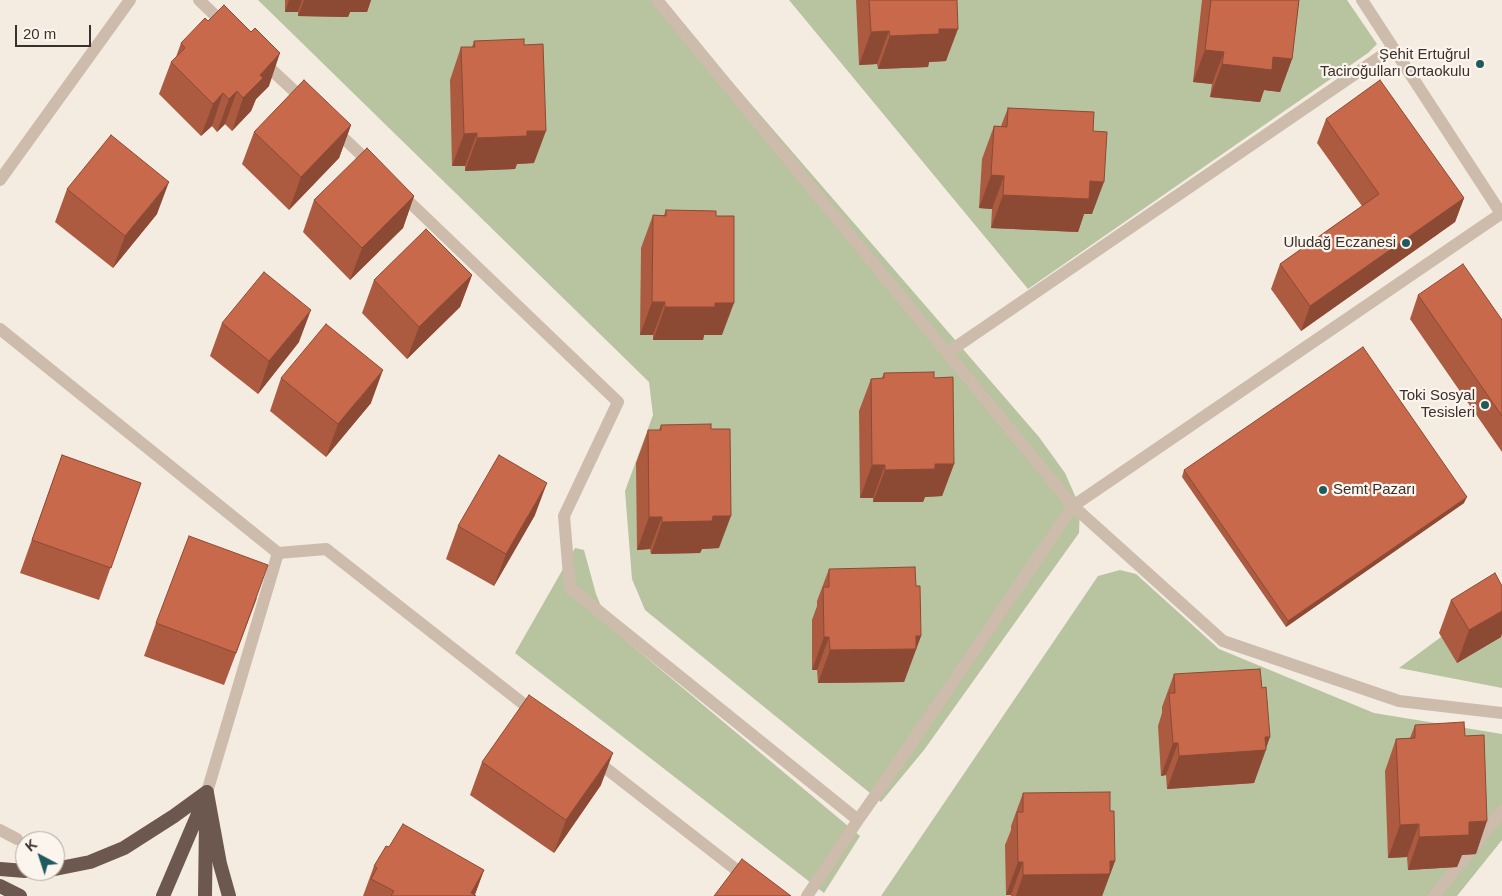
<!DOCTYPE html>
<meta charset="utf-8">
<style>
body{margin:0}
#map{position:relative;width:1502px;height:896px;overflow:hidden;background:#f4ebe1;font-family:Arial,sans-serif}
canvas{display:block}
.north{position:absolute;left:15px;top:831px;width:50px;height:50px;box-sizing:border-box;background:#fbf5ee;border:1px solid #aea6a0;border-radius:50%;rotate:320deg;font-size:14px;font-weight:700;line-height:20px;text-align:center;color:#3b302b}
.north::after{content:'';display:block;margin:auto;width:18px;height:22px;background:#1f5a5e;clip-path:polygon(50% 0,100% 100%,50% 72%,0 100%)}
.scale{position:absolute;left:15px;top:25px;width:76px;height:22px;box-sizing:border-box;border:2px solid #3b302b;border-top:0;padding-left:6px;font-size:15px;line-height:18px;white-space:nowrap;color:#3b302b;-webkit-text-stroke:4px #fbf5ee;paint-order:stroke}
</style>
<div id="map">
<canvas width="1502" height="896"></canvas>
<div class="north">K</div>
<div class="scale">20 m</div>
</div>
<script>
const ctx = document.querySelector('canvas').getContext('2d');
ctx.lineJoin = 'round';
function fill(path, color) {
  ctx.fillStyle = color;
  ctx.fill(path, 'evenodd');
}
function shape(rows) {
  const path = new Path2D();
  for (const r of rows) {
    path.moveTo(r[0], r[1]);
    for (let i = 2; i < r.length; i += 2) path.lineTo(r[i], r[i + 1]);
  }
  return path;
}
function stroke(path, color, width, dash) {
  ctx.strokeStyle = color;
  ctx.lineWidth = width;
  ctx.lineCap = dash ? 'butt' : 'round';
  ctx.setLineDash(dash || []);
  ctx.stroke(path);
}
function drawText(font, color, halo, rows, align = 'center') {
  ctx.font = font + ' Arial,sans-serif';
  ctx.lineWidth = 4.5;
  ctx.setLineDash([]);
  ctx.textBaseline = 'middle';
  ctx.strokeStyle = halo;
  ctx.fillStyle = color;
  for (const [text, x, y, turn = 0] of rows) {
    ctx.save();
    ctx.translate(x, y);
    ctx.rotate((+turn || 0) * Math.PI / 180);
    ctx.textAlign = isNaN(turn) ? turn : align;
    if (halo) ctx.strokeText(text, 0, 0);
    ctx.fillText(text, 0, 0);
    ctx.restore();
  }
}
fill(shape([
 [258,0,661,0,1039,437,1065,473,1080,507,1079,533,924,750,881,802,645,610,632,579,625,491,653,415,649,382],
 [789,0,1347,0,1377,44,1368,53,1028,289],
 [575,548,584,550,596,594,606,618,623,638,860,836,824,893,515,653],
 [1120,570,1136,574,1219,649,1374,713,1502,734,1502,840,1457,896,881,896,1098,576],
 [1502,592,1502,688,1399,668]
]), '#b8c4a0');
stroke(shape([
 [199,0,225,25],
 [657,0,1073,506,1223,641,1399,701,1502,713],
 [261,60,305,101],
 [334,129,372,165],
 [0,180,130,0],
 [400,193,618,402,564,516,570,588,858,820],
 [0,329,278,553,207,792],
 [947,353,1393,48],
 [278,553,326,549,535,713],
 [594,759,770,896],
 [0,830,17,839],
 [807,896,858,820,893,770,1073,506,1502,213],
 [1434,896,1502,811]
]), '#cdbbac', 12);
stroke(shape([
 [1362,0,1502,215]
]), '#cdbbac', 12);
stroke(shape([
 [207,793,220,864,229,896],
 [0,869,25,871],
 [55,869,90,862,124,848,174,816,207,792],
 [0,886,20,896],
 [163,896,207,793],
 [205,896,206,822]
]), '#6c584f', 14);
fill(shape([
 [285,0,371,0,367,12,350,12,348,17,298,16,298,12,285,12],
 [856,0,957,0,946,61,929,62,928,67,878,69,877,64,859,65],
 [1202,0,1299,0,1292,59,1280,92,1264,90,1260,102,1210,97,1212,84,1193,82],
 [474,41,524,45,534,163,517,164,515,169,465,171,465,166,452,166,450,80,461,47,472,47],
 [181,43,269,86,256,99,251,111,232,131,225,124,217,132,212,126,201,136,159,94,171,62,176,57],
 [1008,108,1093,131,1092,214,1084,214,1078,232,991,228,992,209,979,208,982,159,994,126,1001,126],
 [1326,119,1464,198,1455,222,1301,331,1271,289,1280,264,1362,206,1317,143],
 [351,125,339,158,289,210,242,164,254,132],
 [67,189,157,214,113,268,55,222],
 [414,196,403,228,350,280,303,232,314,200],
 [666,210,722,335,704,335,703,340,653,340,653,335,640,335,641,248,653,215,664,215],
 [472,275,460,307,407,359,362,313,374,280],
 [1418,295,1502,320,1502,452,1410,319],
 [222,323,299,342,258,394,210,356],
 [884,373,934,378,954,464,942,496,925,497,923,502,873,502,873,498,860,498,859,411,871,379,882,378],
 [281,378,371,403,326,457,270,411],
 [661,425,711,429,719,548,702,549,700,553,651,554,650,549,637,550,636,463,648,430,659,430],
 [62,455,141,483,99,600,20,573],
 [1184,470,1464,503,1286,627,1182,477],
 [535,515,494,586,446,559,458,526],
 [829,569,916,586,921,636,904,682,818,683,817,670,812,670,812,620,817,606,817,601],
 [257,598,224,685,144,656,156,623],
 [1451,600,1501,637,1457,663,1439,633],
 [1174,674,1265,748,1266,750,1254,783,1167,789,1166,775,1161,776,1158,726,1162,713,1162,707],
 [1415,725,1465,736,1476,854,1462,855,1457,867,1408,870,1407,857,1388,858,1385,771,1396,739,1410,738],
 [482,762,601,785,554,853,470,795],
 [1023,793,1110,811,1115,861,1102,896,1011,896,1011,895,1006,895,1005,845,1011,830,1011,826],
 [389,847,484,870,475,895,476,896,363,896,374,866]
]), '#ac5a40');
fill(shape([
 [289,0,302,0,298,12,285,12],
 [304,0,371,0,367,12,350,12,348,17,298,16],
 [939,29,958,29,946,61,929,62,928,67,878,69,890,36],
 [889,31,877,64,859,65,871,32],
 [1205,50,1224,52,1212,84,1193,82],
 [280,53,269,86,256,99,251,111,232,131,243,98,260,75],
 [1273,57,1292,59,1280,92,1264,90,1260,102,1210,97,1222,64],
 [237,91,225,124,217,132,229,99],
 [223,93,212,126,201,136,213,104],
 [351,125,339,158,289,210,301,177],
 [527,131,546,131,534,163,517,164,515,169,465,171,477,138],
 [477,133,465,166,452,166,464,134],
 [991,175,1004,176,992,209,979,208],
 [1090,181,1104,182,1092,214,1084,214,1078,232,991,228,1003,195],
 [169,182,157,214,113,268,125,236],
 [414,196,403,228,350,280,362,248],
 [1464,198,1455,222,1301,331,1310,306],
 [472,275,460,307,407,359,419,327],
 [652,302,665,302,653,335,640,335],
 [715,303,734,303,722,335,704,335,703,340,653,340,665,307],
 [311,310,299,342,258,394,269,361],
 [383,370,371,403,326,457,338,424],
 [935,464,954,464,942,496,925,497,923,502,873,502,885,470],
 [872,465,885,465,873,498,860,498],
 [547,483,535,515,494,586,506,554],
 [1467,497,1464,503,1286,627,1288,621],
 [713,516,731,516,719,548,702,549,700,553,651,554,662,522],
 [649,517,662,517,650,549,637,550],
 [1502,611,1502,634,1501,637,1457,663,1469,630],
 [916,636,921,636,904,682,818,683,830,650],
 [824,637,829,637,817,670,812,670],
 [1265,737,1270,737,1254,783,1167,789,1179,756],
 [1173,743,1178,743,1166,775,1161,776],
 [613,753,601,785,554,853,566,820],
 [1487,821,1476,854,1462,855,1457,867,1408,870,1419,837,1469,822],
 [1419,824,1407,857,1388,858,1400,825],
 [1110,861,1115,861,1102,896,1016,896,1023,875],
 [1018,862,1023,862,1011,895,1006,895],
 [484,870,474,896,471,893]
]), '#8c4a34');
const building = shape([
 [869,0,957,0,958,29,939,29,939,34,890,36,889,31,871,32,869,0],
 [1211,0,1299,0,1292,59,1273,57,1272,70,1222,64,1224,52,1205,50,1211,0],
 [224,5,251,32,255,28,280,53,260,75,263,78,243,98,237,91,229,99,223,93,213,104,171,62,185,48,181,43,205,18,208,21,224,5],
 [524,39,524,45,543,44,546,131,527,131,527,136,477,138,477,133,464,134,461,47,475,47,474,41,524,39],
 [304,80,351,125,301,177,254,132,304,80],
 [1380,80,1464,198,1310,306,1280,264,1379,194,1326,119,1380,80],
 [1008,108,1094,112,1093,131,1107,132,1104,182,1090,181,1089,199,1003,195,1004,176,991,175,994,126,1007,127,1008,108],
 [111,135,169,182,125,236,67,189,111,135],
 [367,148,414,196,362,248,314,200,367,148],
 [666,210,716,211,716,216,734,216,734,303,715,303,715,307,665,307,665,302,652,302,653,215,666,216,666,210],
 [426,229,472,275,419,327,374,280,426,229],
 [1463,264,1502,320,1502,416,1418,295,1463,264],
 [264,272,311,310,269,361,222,323,264,272],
 [326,324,383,370,338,424,281,378,326,324],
 [1363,347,1467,497,1288,621,1184,470,1363,347],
 [934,372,934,378,953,377,954,464,935,464,935,469,885,470,885,465,872,465,871,379,884,378,884,373,934,372],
 [711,424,711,429,730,429,731,516,713,516,712,521,662,522,662,517,649,517,648,430,661,430,661,425,711,424],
 [62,455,141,483,111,568,32,540,62,455],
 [499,455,547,483,506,554,458,526,499,455],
 [189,536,268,565,236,653,156,623,189,536],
 [915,567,916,586,920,586,921,636,916,636,916,649,830,650,829,637,824,637,823,587,829,587,829,569,915,567],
 [1495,573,1502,586,1502,611,1469,630,1451,600,1495,573],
 [1260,669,1262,688,1266,687,1270,737,1265,737,1266,750,1179,756,1178,743,1173,743,1169,693,1175,693,1174,674,1260,669],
 [529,695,613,753,566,820,482,762,529,695],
 [1464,722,1465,736,1484,735,1487,821,1469,822,1469,835,1419,837,1419,824,1400,825,1396,739,1415,738,1415,725,1464,722],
 [1110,792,1110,811,1114,811,1115,861,1110,861,1110,874,1023,875,1023,862,1018,862,1017,812,1023,812,1023,793,1110,792],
 [403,824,484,870,471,893,476,896,391,896,394,891,371,879,377,868,374,866,386,846,389,847,403,824],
 [742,859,791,896,714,896,742,859]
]);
fill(building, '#c8694b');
stroke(building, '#8c4a34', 1);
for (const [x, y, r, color] of [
 [1480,64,5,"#1f5a5e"],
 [1406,243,5,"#1f5a5e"],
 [1485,405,5,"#1f5a5e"],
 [1323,490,5,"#1f5a5e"]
]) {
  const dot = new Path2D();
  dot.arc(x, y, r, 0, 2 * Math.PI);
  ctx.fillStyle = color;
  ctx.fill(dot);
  stroke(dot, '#fbf5ee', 2);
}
drawText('15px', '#3b302b', '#fbf5ee', [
 ["Şehit Ertuğrul",1470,55],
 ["Taciroğulları Ortaokulu",1470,72],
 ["Uludağ Eczanesi",1396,243],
 ["Toki Sosyal",1475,396],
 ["Tesisleri",1475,413],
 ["Semt Pazarı",1333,490,"left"]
], 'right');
</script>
